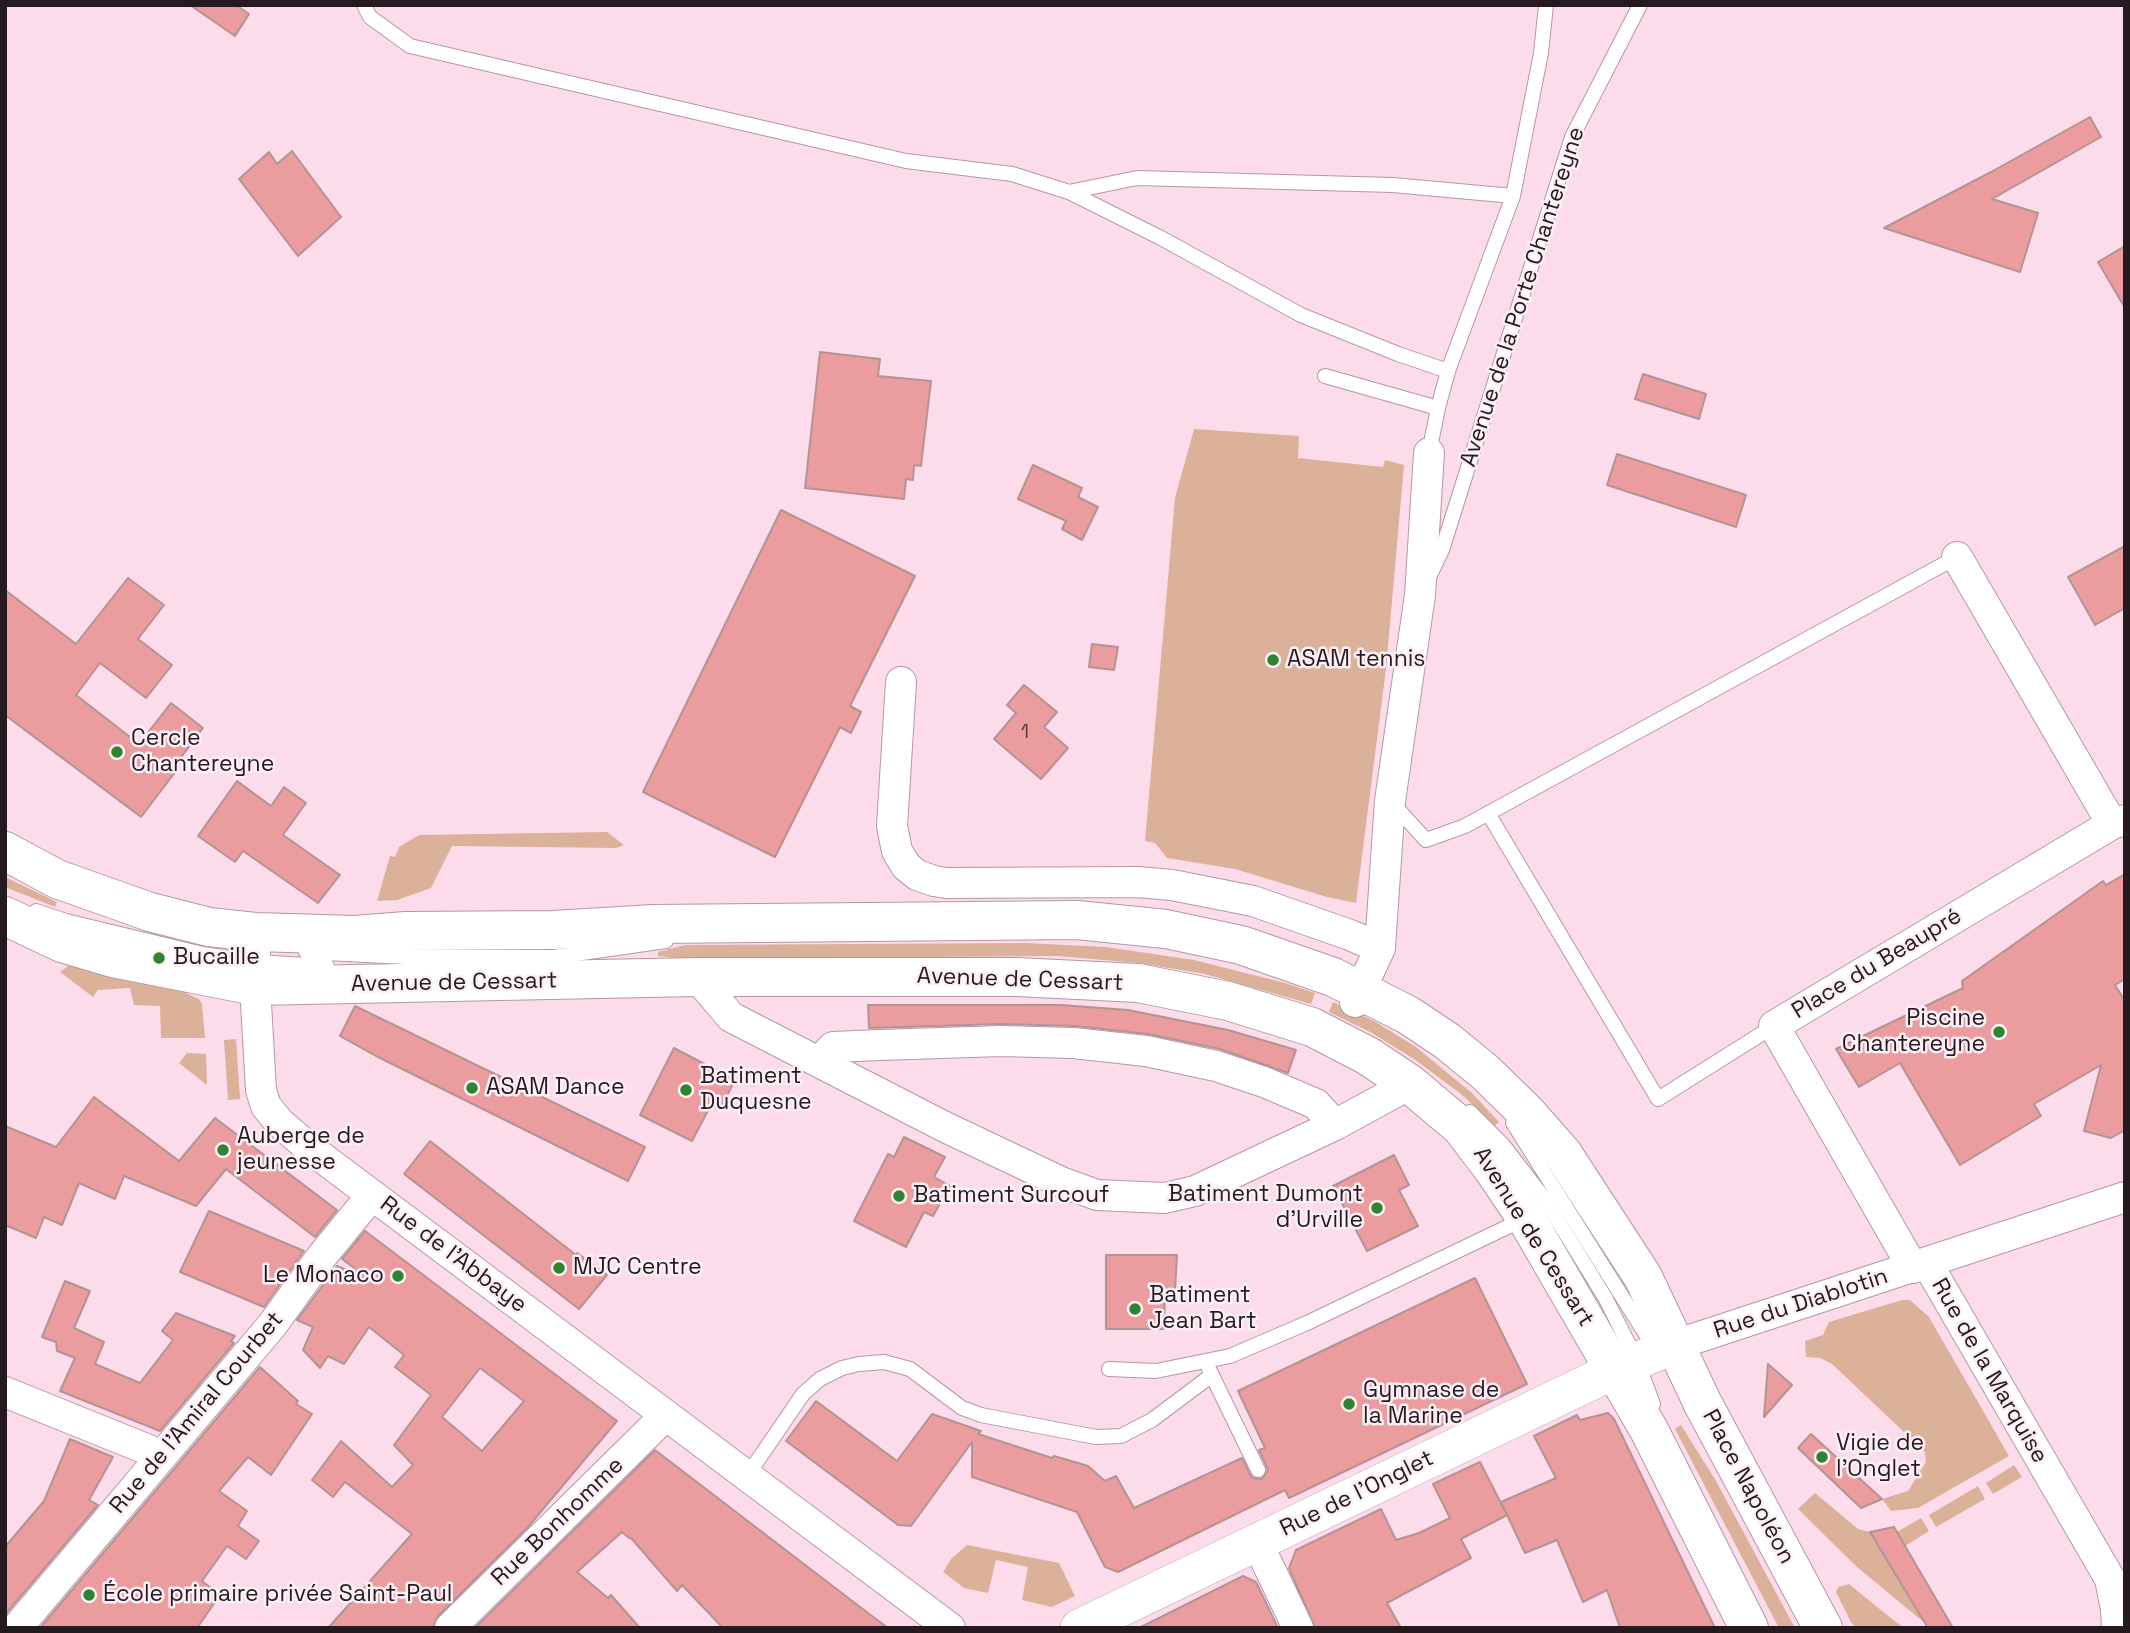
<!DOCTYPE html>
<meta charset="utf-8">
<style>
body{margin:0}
#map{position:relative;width:2130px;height:1633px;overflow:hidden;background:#fcdceb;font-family:"Space Grotesk",sans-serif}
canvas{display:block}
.frame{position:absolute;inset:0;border:7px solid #251a1f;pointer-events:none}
</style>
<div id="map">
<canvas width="2130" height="1633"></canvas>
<div class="frame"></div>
</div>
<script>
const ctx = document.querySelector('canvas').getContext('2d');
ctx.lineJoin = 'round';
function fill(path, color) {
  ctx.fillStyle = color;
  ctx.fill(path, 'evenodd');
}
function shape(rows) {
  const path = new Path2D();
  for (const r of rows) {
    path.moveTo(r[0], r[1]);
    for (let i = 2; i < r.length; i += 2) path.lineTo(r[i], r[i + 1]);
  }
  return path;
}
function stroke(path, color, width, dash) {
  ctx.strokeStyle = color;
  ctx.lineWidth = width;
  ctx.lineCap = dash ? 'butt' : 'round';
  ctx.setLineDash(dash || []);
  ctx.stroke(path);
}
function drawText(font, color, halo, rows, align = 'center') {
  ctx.font = font + ' "Space Grotesk",sans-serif';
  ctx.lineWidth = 5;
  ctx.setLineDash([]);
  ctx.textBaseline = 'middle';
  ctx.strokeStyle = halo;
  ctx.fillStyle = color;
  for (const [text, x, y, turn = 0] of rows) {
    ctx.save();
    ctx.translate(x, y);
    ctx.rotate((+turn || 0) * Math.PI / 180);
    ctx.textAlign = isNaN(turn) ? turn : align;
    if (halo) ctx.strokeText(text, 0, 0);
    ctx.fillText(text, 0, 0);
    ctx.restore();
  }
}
fill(shape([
 [1194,429,1299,436,1298,458,1383,467,1385,460,1404,465,1386,669,1356,903,1327,897,1235,869,1167,858,1155,843,1145,841,1175,498],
 [607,832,624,845,616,848,452,846,431,888,397,900,377,901,390,856,395,857,399,847,419,835],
 [5,877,57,902,55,907,5,887],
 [1026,943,1106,947,1194,960,1285,983,1315,993,1311,1004,1205,974,1139,963,1058,956,687,959,658,956,658,952,685,945],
 [72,963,187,986,186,993,199,999,202,1004,205,1038,161,1038,160,1006,134,1005,130,988,98,990,93,997,60,972],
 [1333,1002,1374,1021,1416,1047,1473,1094,1499,1122,1495,1126,1461,1094,1414,1059,1370,1032,1329,1012],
 [236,1039,240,1099,228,1100,224,1040],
 [187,1053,206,1054,207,1085,179,1063],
 [1902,1300,1910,1300,1929,1317,2009,1456,1918,1508,1891,1511,1882,1499,1908,1491,1926,1462,1925,1452,1832,1364,1820,1358,1806,1357,1805,1341,1823,1335,1829,1322],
 [1681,1425,1716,1481,1795,1628,1779,1628,1675,1429],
 [2014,1465,2022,1477,1993,1494,1986,1483],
 [1978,1486,1985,1499,1936,1527,1929,1515],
 [1815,1493,1858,1529,1870,1532,1926,1624,1857,1567,1798,1509],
 [1921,1518,1929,1531,1905,1546,1897,1532],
 [967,1545,1059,1563,1075,1596,1052,1607,1022,1600,1028,1567,996,1560,988,1593,964,1588,943,1572,952,1558],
 [1849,1584,1892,1619,1904,1628,1856,1628,1851,1622,1836,1592,1838,1587]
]), '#dbb19a');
const building = shape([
 [190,5,236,5,249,14,235,36,190,5],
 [2090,117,2101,137,1992,199,2038,213,2020,272,1884,228,1991,172,2090,117],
 [292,151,341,217,298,256,239,179,269,152,277,164,292,151],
 [2125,246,2125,308,2098,262,2125,246],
 [820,352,880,359,878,376,931,381,921,466,914,465,913,480,906,479,904,499,805,488,820,352],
 [1643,374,1706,394,1699,419,1635,399,1643,374],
 [1617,454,1746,495,1736,527,1607,485,1617,454],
 [1033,465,1082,488,1078,497,1098,507,1082,540,1062,529,1066,521,1018,499,1033,465],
 [781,510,915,576,850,706,861,712,851,733,840,727,775,857,643,792,781,510],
 [2125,546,2125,608,2095,625,2068,577,2125,546],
 [128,578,164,605,138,639,172,665,146,698,100,663,76,695,139,744,171,703,203,728,173,768,176,771,141,817,5,715,5,590,76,644,128,578],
 [1092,644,1118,647,1114,670,1089,667,1092,644],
 [1024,685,1057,712,1044,727,1068,748,1041,779,994,739,1016,713,1007,705,1024,685],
 [237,781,271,806,284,787,306,803,283,835,340,875,318,903,243,851,235,862,198,836,237,781],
 [2125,874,2125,979,2115,985,2125,1001,2125,1130,2111,1138,2084,1131,2101,1065,2034,1104,2041,1116,1960,1165,1900,1063,1859,1087,1836,1049,1963,988,1962,981,2103,881,2106,885,2125,874],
 [868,1005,1061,1005,1128,1010,1228,1030,1296,1050,1288,1073,1220,1049,1148,1034,1075,1026,1000,1024,869,1028,868,1005],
 [355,1006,645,1147,628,1181,376,1056,340,1036,355,1006],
 [674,1048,735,1080,720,1110,711,1105,692,1141,640,1115,674,1048],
 [94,1097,179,1161,215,1118,337,1210,315,1237,226,1169,196,1206,124,1176,115,1199,79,1183,62,1225,44,1217,36,1238,5,1225,5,1126,56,1147,94,1097],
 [904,1137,945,1157,934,1177,950,1186,933,1216,924,1212,906,1247,854,1221,888,1154,894,1157,904,1137],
 [430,1141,576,1255,577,1253,607,1275,579,1309,404,1174,430,1141],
 [1394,1155,1409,1185,1399,1190,1418,1226,1367,1251,1333,1186,1394,1155],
 [209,1211,304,1251,264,1307,180,1272,209,1211],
 [365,1231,617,1421,528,1527,438,1616,433,1628,328,1628,412,1534,345,1482,333,1497,312,1480,341,1441,392,1487,413,1465,394,1445,431,1395,395,1367,404,1355,369,1327,344,1364,328,1356,320,1368,303,1350,313,1327,297,1320,337,1266,352,1272,354,1268,342,1259,365,1231],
 [480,1368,524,1401,482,1451,442,1417,480,1368],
 [1106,1255,1177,1255,1175,1290,1165,1290,1164,1329,1106,1329,1106,1255],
 [1475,1278,1527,1384,1289,1498,1285,1490,1118,1572,1105,1567,1077,1512,972,1477,972,1442,911,1526,898,1525,786,1441,816,1401,897,1461,932,1414,981,1431,978,1434,1052,1458,1054,1456,1088,1466,1105,1481,1116,1476,1134,1508,1242,1458,1252,1478,1262,1479,1268,1470,1259,1450,1265,1448,1238,1391,1475,1278],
 [65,1281,90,1291,74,1328,104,1342,95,1364,140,1383,173,1340,162,1331,176,1313,235,1336,231,1341,234,1343,160,1431,60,1391,75,1358,57,1351,56,1342,42,1337,65,1281],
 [1768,1364,1792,1385,1764,1417,1768,1364],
 [260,1367,298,1401,296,1404,312,1414,271,1475,248,1457,219,1491,247,1511,238,1526,259,1541,246,1559,227,1546,202,1581,220,1595,197,1628,40,1628,260,1367],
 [1608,1413,1614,1419,1715,1628,1620,1628,1607,1590,1583,1602,1557,1540,1525,1553,1501,1502,1556,1478,1534,1436,1577,1415,1580,1420,1608,1413],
 [1811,1434,1882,1499,1861,1508,1798,1448,1811,1434],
 [70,1439,113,1457,89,1500,98,1505,5,1615,5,1547,44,1501,70,1439],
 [655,1450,864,1610,888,1628,723,1628,682,1585,677,1591,631,1538,629,1538,622,1532,577,1572,608,1598,611,1595,640,1628,475,1628,655,1450],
 [1480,1462,1507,1515,1461,1539,1471,1558,1387,1603,1401,1628,1315,1628,1289,1568,1296,1550,1381,1509,1396,1540,1419,1533,1450,1518,1433,1484,1480,1462],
 [1894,1527,1905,1546,1953,1628,1928,1628,1870,1532,1894,1527],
 [1243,1576,1256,1582,1278,1628,1139,1628,1243,1576]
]);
fill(building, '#eb9c9e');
stroke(building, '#b49393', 2);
const service = shape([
 [364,5,370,17,410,46,906,161,1012,174,1069,192,1161,238,1301,315,1398,354,1448,371],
 [1069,192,1137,178,1393,185,1513,196],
 [1325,376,1438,408],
 [1429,453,1438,408,1448,371,1513,196,1541,53,1546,5],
 [1429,577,1442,550,1572,137,1640,5],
 [1392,803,1426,840,1465,826,1957,557],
 [1488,813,1658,1099,1774,1026],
 [36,911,66,921,203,954,254,962,327,966],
 [306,952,406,957,554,957,666,941],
 [1470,1112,1503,1145,1543,1197,1571,1242,1606,1299,1637,1361,1653,1404],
 [1513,1123,1657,1352],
 [1109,1369,1156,1371,1230,1356,1307,1323,1524,1219],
 [1209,1369,1258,1470],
 [747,1476,803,1394,820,1379,842,1368,859,1364,884,1362,910,1369,962,1408,981,1415,1096,1437,1121,1436,1152,1420,1212,1375]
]);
const minor = shape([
 [1957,557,2112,824],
 [901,682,892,826,897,851,906,866,917,875,934,881,946,883,1138,882,1172,885,1253,901,1350,935,1380,948],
 [255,932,255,986,261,1090,266,1106,279,1122,308,1147,950,1628],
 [697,977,731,1017,945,1127,1061,1182,1097,1195,1165,1198,1195,1191,1335,1125,1410,1084],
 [1355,1002,1380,948,1390,801,1420,595,1429,453],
 [819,1062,833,1047,881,1045,1001,1041,1073,1043,1146,1051,1216,1066,1264,1082,1316,1104,1335,1125],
 [1927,1263,2110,1579,2116,1609,2117,1628],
 [1913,1268,1774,1026,2112,824,2125,820],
 [1675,1345,2125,1197],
 [5,1392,161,1455],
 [1257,1542,1298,1628],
 [17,1628,273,1324,322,1256,372,1195],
 [450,1628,666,1415]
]);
const tertiary = shape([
 [1079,1628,1615,1370,1675,1345]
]);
const secondary = shape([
 [5,851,57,879,150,912,209,927,255,932,355,935,406,931,553,930,653,924,1077,920,1166,929,1241,945,1333,977,1408,1015,1447,1041,1485,1072,1527,1113,1563,1154,1643,1277,1702,1402,1823,1628],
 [5,916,62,943,113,958,255,986,697,977,1017,977,1138,983,1228,1001,1312,1027,1368,1056,1410,1084,1461,1127,1493,1169,1526,1218,1649,1430,1749,1628]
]);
stroke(service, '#b497a5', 16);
stroke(minor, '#b497a5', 32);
stroke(tertiary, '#b497a5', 38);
stroke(secondary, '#b497a5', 40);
stroke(service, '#fff', 14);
stroke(minor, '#fff', 30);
stroke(tertiary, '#fff', 37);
stroke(secondary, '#fff', 38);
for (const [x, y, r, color] of [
 [1273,660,7,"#2f8432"],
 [117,752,7,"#2f8432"],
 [159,958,7,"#2f8432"],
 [1999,1032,7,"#2f8432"],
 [472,1088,7,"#2f8432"],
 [686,1090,7,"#2f8432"],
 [223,1150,7,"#2f8432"],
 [899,1196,7,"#2f8432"],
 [1377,1208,7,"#2f8432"],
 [559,1268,7,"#2f8432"],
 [398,1276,7,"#2f8432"],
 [1135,1309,7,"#2f8432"],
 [1349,1404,7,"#2f8432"],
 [1822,1457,7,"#2f8432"],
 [89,1595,7,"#2f8432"]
]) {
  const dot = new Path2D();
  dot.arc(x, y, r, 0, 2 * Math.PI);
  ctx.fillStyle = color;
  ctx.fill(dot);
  stroke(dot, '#fceff5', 2.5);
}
drawText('19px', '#563a3f', null, [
 ["1",1025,733]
]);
drawText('23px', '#251a1f', '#fceff5', [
 ["Avenue de la Porte Chantereyne",1523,297,-72],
 ["Place du Beaupré",1877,964,-31],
 ["Avenue de Cessart",1020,980,2],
 ["Avenue de Cessart",454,983,-1],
 ["Avenue de Cessart",1533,1237,58],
 ["Rue de l'Abbaye",453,1255,37],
 ["Rue du Diablotin",1801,1304,-18],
 ["Rue de la Marquise",1989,1371,60],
 ["Rue de l'Amiral Courbet",197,1413,-50],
 ["Place Napoléon",1748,1487,62],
 ["Rue de l'Onglet",1357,1494,-26],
 ["Rue Bonhomme",558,1522,-44]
]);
drawText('23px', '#251a1f', '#fceff5', [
 ["ASAM tennis",1287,660],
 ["Cercle",131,739],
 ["Chantereyne",131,765],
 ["Bucaille",173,958],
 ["Piscine",1985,1019,"right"],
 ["Chantereyne",1985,1045,"right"],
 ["Batiment",700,1077],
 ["Duquesne",700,1103],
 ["ASAM Dance",486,1088],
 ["Auberge de",237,1137],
 ["jeunesse",237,1163],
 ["Batiment Dumont",1363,1195,"right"],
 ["d'Urville",1363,1221,"right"],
 ["Batiment Surcouf",913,1196],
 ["MJC Centre",573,1268],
 ["Le Monaco",384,1276,"right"],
 ["Batiment",1149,1296],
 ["Jean Bart",1149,1322],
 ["Gymnase de",1363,1391],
 ["la Marine",1363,1417],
 ["Vigie de",1836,1444],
 ["l'Onglet",1836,1470],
 ["École primaire privée Saint-Paul",103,1595]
], 'left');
</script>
